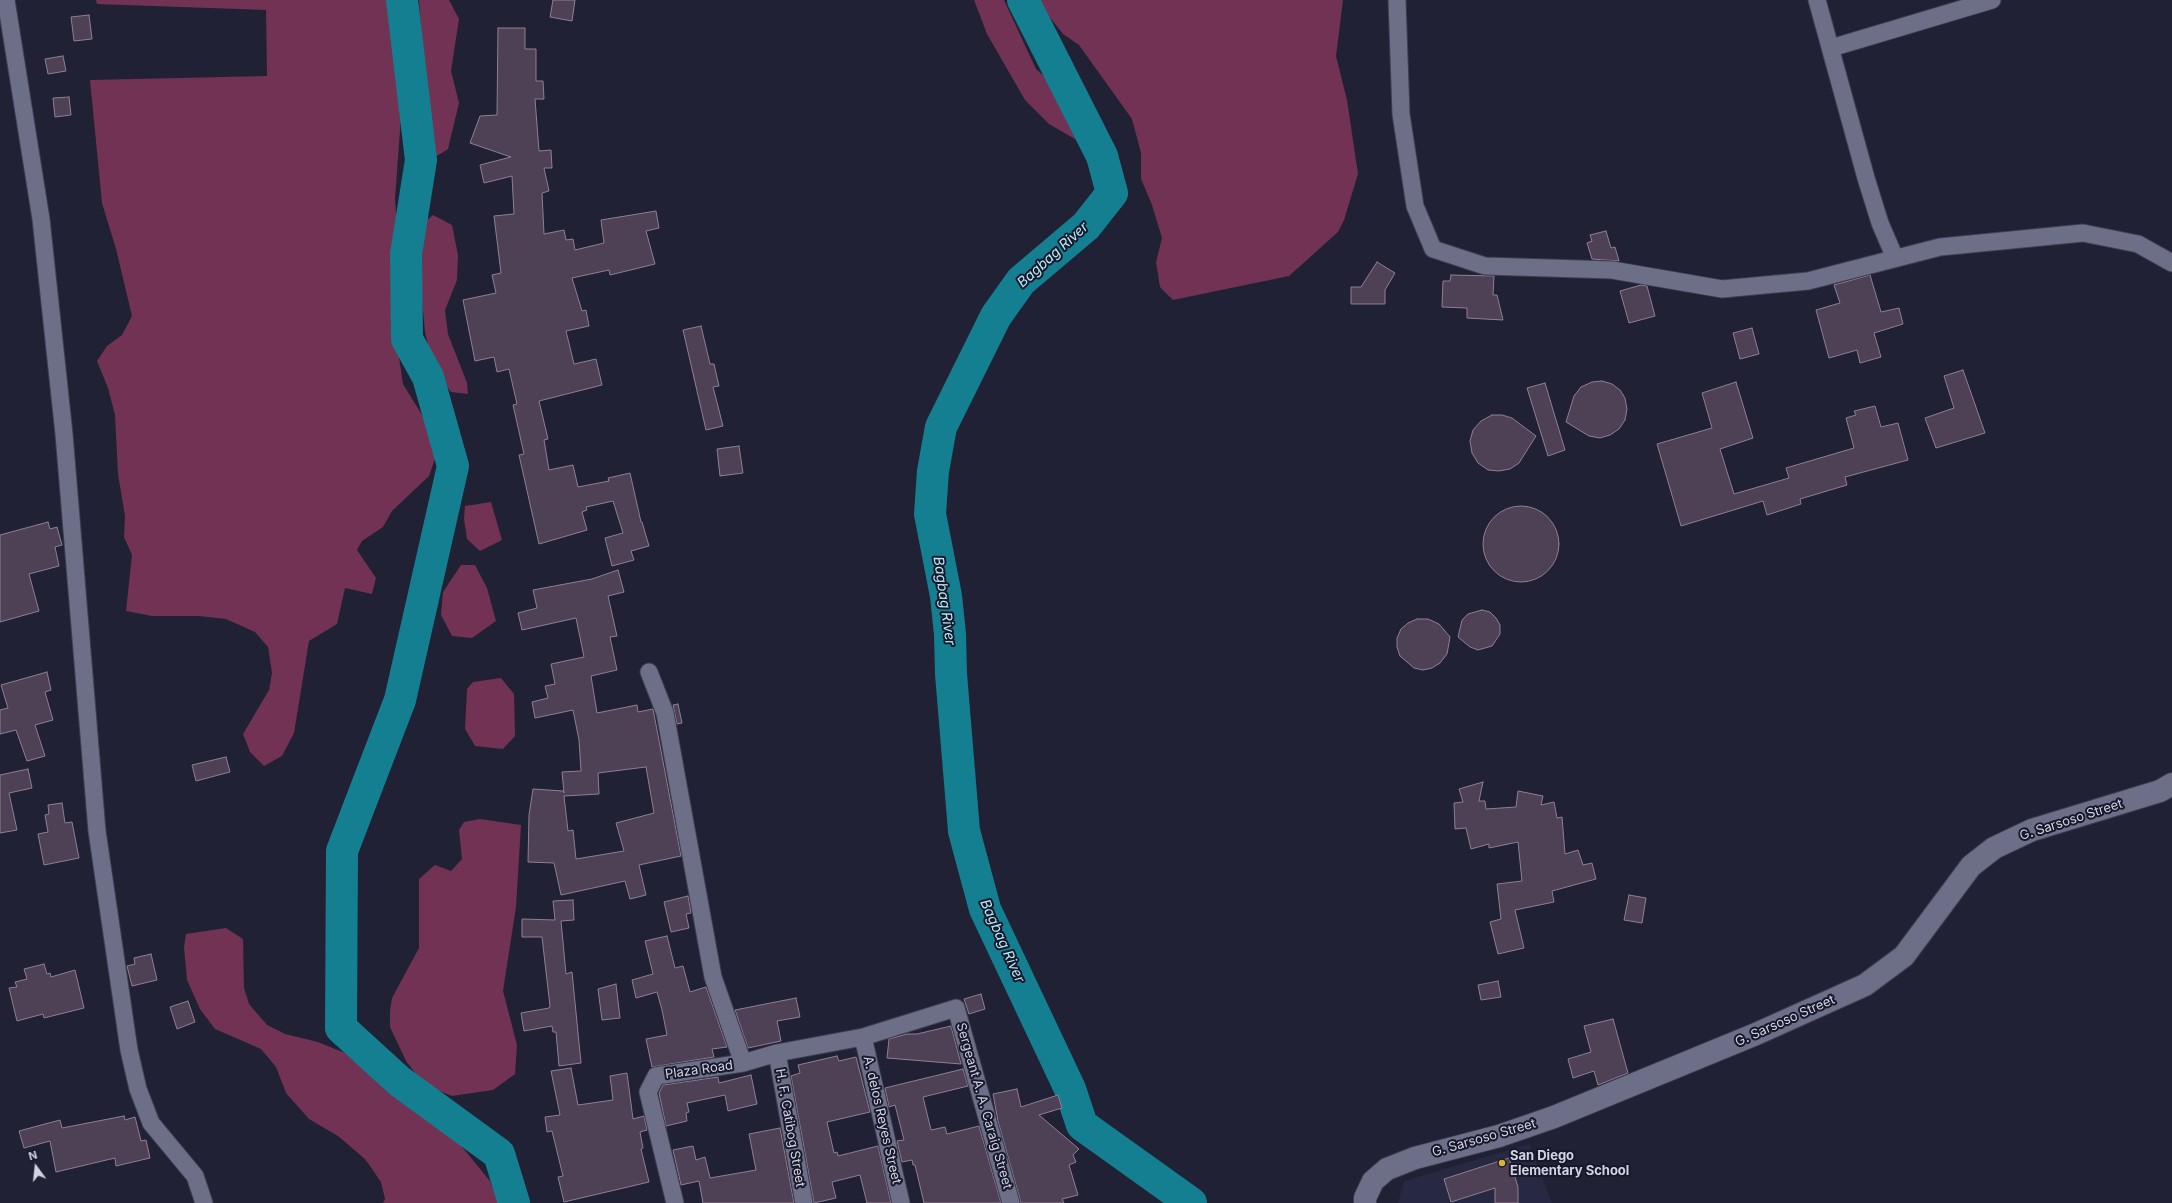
<!DOCTYPE html>
<style>
body{margin:0}
#map{position:relative;width:2172px;height:1203px;overflow:hidden;background:#202135;font-family:Inter,sans-serif}
canvas{display:block}
.north{position:absolute;left:16px;top:1147px;width:40px;height:40px;-webkit-text-stroke:3px #17182b;paint-order:stroke;rotate:345deg;font-size:11px;font-weight:700;line-height:16px;text-align:center;color:#d3d4e2}
.north::after{content:'';display:block;margin:auto;width:14px;height:18px;background:#d3d4e2;clip-path:polygon(50% 0,100% 100%,50% 72%,0 100%)}
</style>
<div id="map">
<canvas width="2172" height="1203"></canvas>
<div class="north">N</div>
</div>
<script>
const ctx = document.querySelector('canvas').getContext('2d');
ctx.lineJoin = 'round';
function fill(path, color) {
  ctx.fillStyle = color;
  ctx.fill(path, 'evenodd');
}
function shape(rows) {
  const path = new Path2D();
  for (const r of rows) {
    if (r.length === 3) {
      path.moveTo(r[0] + r[2], r[1]);
      path.arc(r[0], r[1], r[2], 0, 2 * Math.PI);
      continue;
    }
    path.moveTo(r[0], r[1]);
    for (let i = 2; i < r.length; i += 2) path.lineTo(r[i], r[i + 1]);
  }
  return path;
}
function stroke(path, color, width, dash) {
  ctx.strokeStyle = color;
  ctx.lineWidth = width;
  ctx.lineCap = dash ? 'butt' : 'round';
  ctx.setLineDash(dash || []);
  ctx.stroke(path);
}
function drawText(font, color, halo, rows, align = 'center') {
  ctx.font = font + ' Inter,sans-serif';
  ctx.lineWidth = 4;
  ctx.setLineDash([]);
  ctx.textBaseline = 'middle';
  ctx.strokeStyle = halo;
  ctx.fillStyle = color;
  for (const [text, x, y, turn = 0] of rows) {
    ctx.save();
    ctx.translate(x, y);
    ctx.rotate((+turn || 0) * Math.PI / 180);
    ctx.textAlign = isNaN(turn) ? turn : align;
    if (halo) ctx.strokeText(text, 0, 0);
    ctx.fillText(text, 0, 0);
    ctx.restore();
  }
}
fill(shape([
 [1529,1144,1552,1203,1398,1203,1404,1181]
]), '#272842');
fill(shape([
 [96,0,387,0,392,25,401,117,395,199,398,243,394,280,393,318,403,384,430,428,437,453,429,476,392,511,383,527,362,541,357,550,376,578,372,594,345,588,337,624,309,641,294,733,282,756,264,766,250,752,243,734,269,690,272,673,268,647,255,632,226,619,199,616,152,616,126,611,132,555,124,537,125,516,118,474,115,415,108,388,97,361,107,346,122,335,132,316,116,249,102,203,90,80,267,76,266,10,97,4],
 [419,0,449,0,459,19,451,71,459,103,448,149,437,156,428,144],
 [974,0,1004,0,1036,69,1066,95,1087,118,1080,142,1049,124,1025,100,987,34],
 [1036,0,1343,0,1336,56,1347,100,1358,174,1344,220,1338,232,1289,276,1173,300,1160,287,1156,262,1162,238,1152,205,1141,179,1141,153,1132,119,1079,45,1063,34],
 [433,215,452,225,458,255,457,280,445,310,448,334,467,383,468,394,451,392,438,376,430,354,425,332,419,269,421,225],
 [491,502,502,540,480,551,467,539,464,519,465,506],
 [461,565,475,565,487,588,496,621,472,638,452,636,441,615,443,592],
 [501,678,514,694,515,736,503,749,475,746,465,729,467,689,473,682],
 [480,819,521,825,516,907,503,991,517,1045,515,1074,493,1090,452,1096,432,1088,416,1074,406,1061,390,1027,390,1011,392,998,419,948,419,879,435,865,451,871,462,859,459,830,464,822],
 [226,928,243,939,244,988,249,1004,267,1025,285,1034,318,1042,345,1053,373,1077,439,1124,458,1142,490,1181,499,1203,383,1203,385,1199,381,1182,365,1159,338,1136,309,1119,286,1093,276,1067,261,1049,215,1029,200,1009,187,980,184,947,186,934]
]), '#713254');
stroke(shape([
 [402,0,421,160,406,254,407,339,428,377,453,466,400,700,342,851,341,1028,399,1081,499,1154,514,1203],
 [1023,0,1102,156,1112,193,1086,226,1021,281,996,316,941,427,933,471,930,514,946,596,950,634,951,674,964,831,985,909,1070,1089,1082,1125,1191,1203]
]), '#147f91', 32);
const building = shape([
 [553,0,575,0,572,21,550,17,553,0],
 [89,15,92,39,74,41,71,17,89,15],
 [498,28,525,28,525,49,536,49,536,81,543,81,544,99,535,99,539,151,551,150,552,168,544,168,549,191,542,193,544,234,564,230,566,240,573,239,575,250,604,243,601,220,656,211,659,228,646,231,655,264,610,275,609,270,572,278,582,311,586,310,589,326,566,331,574,364,596,359,602,385,539,401,548,439,544,440,549,470,573,465,578,487,609,481,608,478,630,473,641,522,642,522,649,546,631,551,634,560,612,566,605,538,623,533,613,501,586,507,587,510,582,512,587,530,539,544,519,455,524,454,513,405,517,404,509,369,497,372,494,357,475,361,463,300,496,293,492,275,501,273,494,216,514,214,512,176,484,183,480,165,511,157,470,143,480,116,497,115,498,28],
 [63,56,66,71,48,74,45,59,63,56],
 [69,97,71,115,55,117,53,98,69,97],
 [1606,231,1611,248,1615,247,1619,261,1592,259,1587,243,1592,241,1590,235,1606,231],
 [1377,262,1395,273,1385,290,1385,304,1351,304,1351,287,1361,287,1377,262],
 [1451,275,1494,276,1493,295,1497,295,1503,320,1467,318,1467,308,1442,307,1443,281,1450,281,1451,275],
 [1870,275,1881,312,1899,308,1903,324,1874,333,1881,357,1860,363,1857,350,1829,358,1816,310,1840,303,1834,285,1870,275],
 [1641,285,1647,286,1655,316,1629,323,1620,291,1641,285],
 [701,326,710,364,714,364,719,386,713,387,723,426,706,430,683,330,701,326],
 [1752,328,1759,354,1740,359,1733,333,1752,328],
 [1963,370,1985,433,1936,448,1925,418,1954,408,1944,376,1963,370],
 [1602,381,1612,384,1620,390,1625,398,1627,409,1625,420,1619,429,1610,435,1600,438,1589,436,1566,422,1574,396,1581,387,1592,382,1602,381],
 [1736,382,1753,438,1720,449,1734,494,1789,478,1786,468,1854,448,1846,418,1856,415,1854,411,1875,406,1881,427,1898,423,1908,460,1845,477,1847,485,1800,499,1801,504,1767,515,1763,501,1681,526,1657,444,1712,428,1702,393,1736,382],
 [1545,383,1565,450,1548,456,1527,388,1545,383],
 [1492,415,1502,415,1512,418,1536,436,1519,463,1510,469,1499,471,1488,470,1478,463,1472,453,1470,441,1473,430,1481,421,1492,415],
 [739,446,743,473,720,476,717,449,739,446],
 [1521,544,38],
 [48,522,50,529,57,527,62,545,55,547,59,566,29,574,39,611,0,622,0,535,48,522],
 [618,570,624,592,608,596,617,636,610,637,617,670,591,676,597,713,637,705,638,712,653,709,681,856,639,865,646,895,630,899,625,881,561,895,554,863,528,862,529,815,533,789,563,791,564,793,562,772,581,771,579,740,573,710,535,718,532,702,548,698,545,686,555,684,551,664,584,657,576,618,522,630,518,613,537,608,533,590,592,579,618,570],
 [646,767,654,813,616,823,624,851,576,859,573,830,568,831,564,796,599,794,598,773,646,767],
 [1482,610,1490,612,1496,618,1500,625,1500,634,1492,646,1478,650,1470,647,1458,637,1462,620,1468,614,1482,610],
 [1417,619,1428,619,1439,624,1450,637,1447,654,1440,663,1432,668,1423,670,1414,668,1400,656,1397,647,1397,638,1401,629,1408,623,1417,619],
 [47,672,51,690,45,692,53,720,35,725,45,756,27,761,16,730,0,734,0,710,8,708,1,685,47,672],
 [678,704,682,723,677,724,673,705,678,704],
 [226,757,230,772,196,781,192,765,226,757],
 [28,769,32,788,9,793,17,830,0,833,0,775,28,769],
 [1483,782,1479,801,1485,801,1486,809,1516,807,1518,791,1543,796,1541,805,1554,802,1557,818,1562,817,1565,854,1578,850,1583,865,1592,863,1596,879,1552,891,1554,902,1515,910,1524,948,1498,954,1490,922,1501,919,1497,884,1522,881,1518,842,1489,848,1489,844,1471,849,1466,828,1455,829,1454,803,1463,802,1459,789,1483,782],
 [62,803,65,823,72,822,79,858,44,865,38,834,48,832,45,815,49,814,48,805,62,803],
 [1629,895,1646,898,1642,923,1624,920,1629,895],
 [688,896,691,913,686,914,689,928,671,932,664,902,688,896],
 [573,900,574,920,561,921,566,974,572,972,581,1063,559,1066,556,1032,553,1032,552,1026,524,1031,521,1013,549,1008,550,1006,542,937,522,937,522,919,555,920,553,901,573,900],
 [667,936,675,968,683,966,690,992,706,987,727,1047,712,1049,714,1057,652,1067,646,1039,667,1035,662,1010,657,992,636,998,632,980,653,974,645,941,667,936],
 [151,954,157,980,132,986,127,966,135,964,134,958,151,954],
 [44,964,47,974,50,973,51,977,75,970,84,1008,44,1018,43,1014,17,1021,9,988,17,987,15,982,27,979,24,969,44,964],
 [1498,981,1501,997,1481,1000,1478,985,1498,981],
 [616,984,620,1018,602,1020,598,989,616,984],
 [981,994,985,1009,969,1014,964,999,981,994],
 [796,998,800,1017,777,1021,781,1041,748,1048,735,1010,796,998],
 [188,1001,195,1022,177,1029,170,1007,188,1001],
 [1613,1019,1628,1073,1598,1085,1594,1071,1573,1078,1568,1059,1591,1052,1584,1026,1613,1019],
 [951,1026,961,1064,887,1058,889,1039,907,1034,917,1034,951,1026],
 [837,1056,839,1061,856,1057,870,1112,827,1122,834,1153,837,1152,838,1156,878,1146,891,1203,867,1203,860,1175,832,1182,836,1198,814,1203,791,1076,800,1073,798,1065,837,1056],
 [571,1068,578,1105,613,1100,610,1076,627,1073,633,1119,644,1116,647,1130,640,1132,643,1148,641,1149,649,1182,564,1202,558,1177,563,1176,552,1131,547,1132,545,1117,560,1115,551,1071,571,1068],
 [963,1069,968,1086,923,1097,931,1130,945,1127,947,1134,979,1126,1001,1203,924,1203,915,1165,913,1165,912,1160,902,1162,897,1141,904,1140,895,1105,889,1107,885,1088,963,1069],
 [751,1075,757,1104,728,1111,725,1095,687,1103,689,1112,686,1113,687,1121,666,1126,659,1093,663,1085,718,1077,719,1083,751,1075],
 [1017,1089,1021,1107,1058,1095,1062,1108,1039,1115,1079,1149,1073,1155,1076,1162,1069,1165,1078,1195,1062,1199,1064,1203,1021,1203,998,1121,993,1094,1017,1089],
 [124,1116,125,1120,135,1117,141,1141,146,1140,150,1158,116,1166,115,1158,56,1172,50,1141,24,1148,19,1131,60,1120,62,1128,124,1116],
 [780,1128,794,1203,703,1203,699,1181,681,1185,673,1150,693,1146,696,1160,705,1157,710,1178,756,1170,749,1134,780,1128],
 [1509,1158,1518,1187,1518,1203,1495,1203,1495,1188,1451,1202,1444,1179,1509,1158]
]);
fill(building, '#4f4155');
stroke(building, '#8e7f95', 1);
const street = shape([
 [6,0,41,219,64,434,97,831,129,1050,138,1089,151,1123,195,1176,204,1203],
 [1397,0,1401,114,1415,206,1433,249,1485,266,1612,270,1722,289,1808,281,1940,247,2083,233,2138,244,2172,263],
 [1817,0,1866,178,1880,223,1895,258],
 [1831,48,1992,0],
 [649,672,665,713,713,977,743,1063],
 [863,1037,901,1203],
 [777,1053,804,1203],
 [675,1203,648,1092,656,1076,743,1063,777,1053,863,1037,956,1008,1011,1203]
]);
const secondary = shape([
 [1365,1203,1365,1198,1373,1181,1387,1169,1415,1158,1499,1136,1554,1117,1756,1034,1865,985,1904,956,1971,866,1994,848,2032,830,2160,791,2172,784]
]);
stroke(street, '#3e3f4f', 19);
stroke(secondary, '#3e3f4f', 24);
stroke(street, '#6c6f87', 17);
stroke(secondary, '#6c6f87', 22);
for (const [x, y, r, color] of [
 [1502,1163,4,"#dab333"]
]) {
  const dot = new Path2D();
  dot.arc(x, y, r, 0, 2 * Math.PI);
  ctx.fillStyle = color;
  ctx.fill(dot);
  stroke(dot, '#17182b', 1.5);
}
drawText('13px', '#d3d4e2', '#17182b', [
 ["G. Sarsoso Street",2071,820,-18],
 ["G. Sarsoso Street",1785,1021,-24],
 ["Plaza Road",699,1070,-8],
 ["Sergeant A. A. Caraig Street",984,1106,74],
 ["A. delos Reyes Street",882,1120,77],
 ["H. F. Catibog Street",790,1128,80],
 ["G. Sarsoso Street",1484,1138,-16]
]);
drawText('bold 13px', '#d3d4e2', '#17182b', [
 ["San Diego",1510,1156],
 ["Elementary School",1510,1171]
], 'left');
drawText('italic 14px', '#b7edf9', '#17182b', [
 ["Bagbag River",1053,255,-42],
 ["Bagbag River",944,601,82],
 ["Bagbag River",1002,941,66]
]);
</script>
